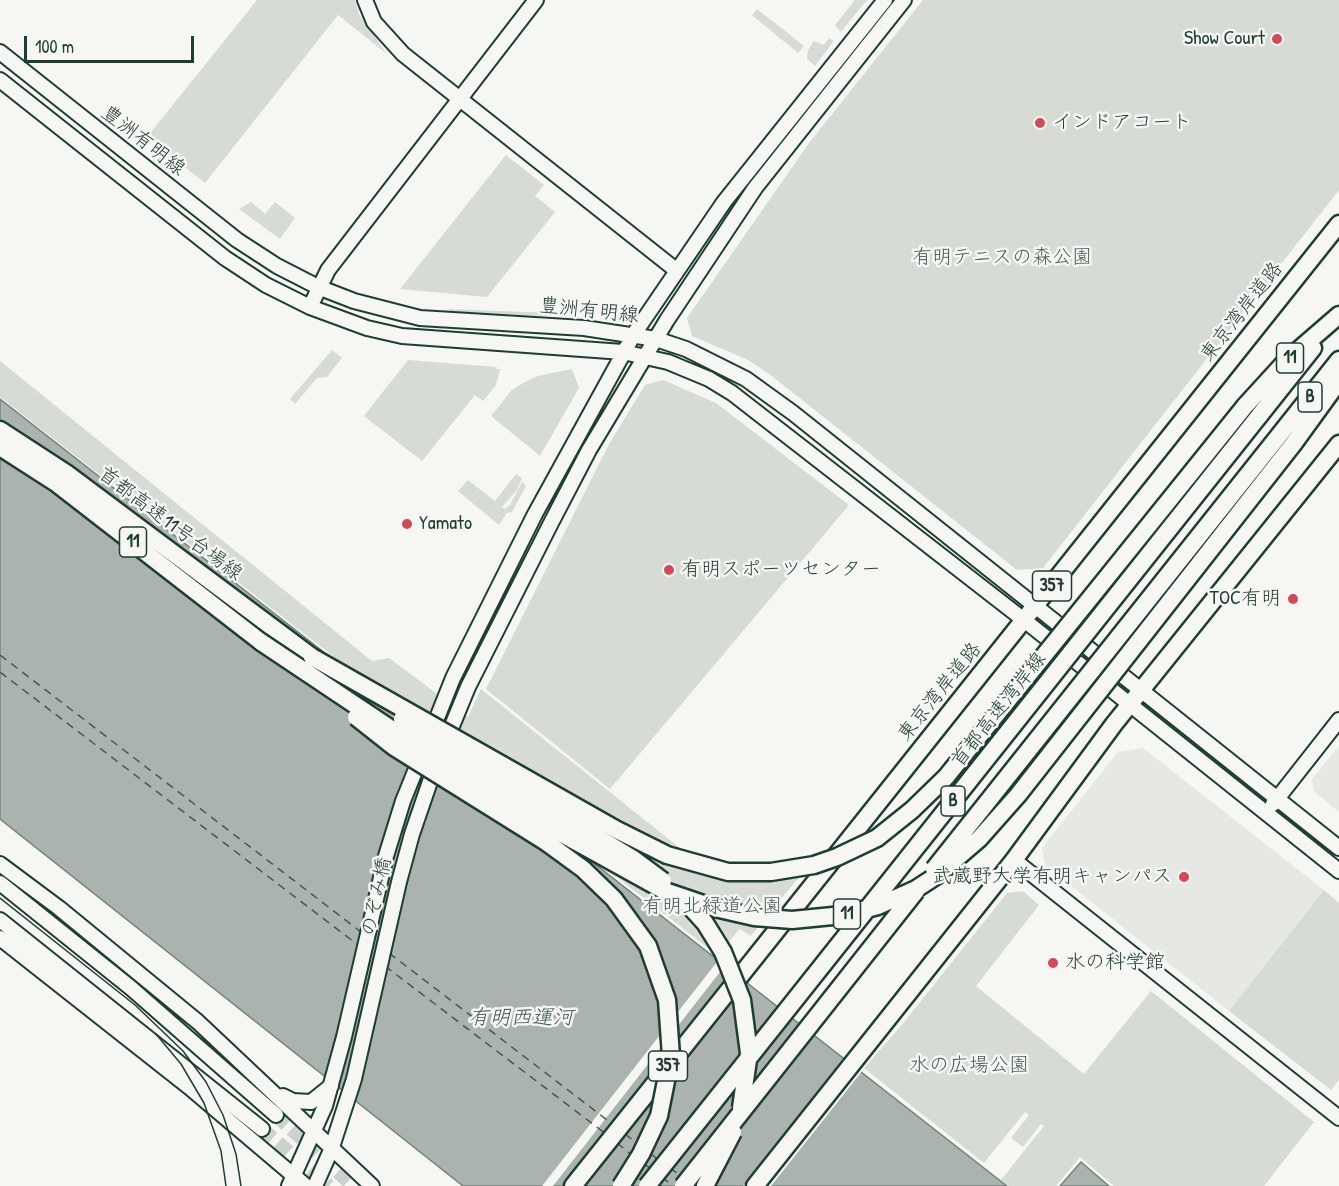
<!DOCTYPE html>
<meta charset="utf-8">
<style>
body{margin:0}
#map{position:relative;width:1339px;height:1186px;overflow:hidden;background:#f6f6f2;font-family:"Patrick Hand",sans-serif}
canvas{display:block}
.scale{position:absolute;left:24px;top:36px;width:170px;height:27px;box-sizing:border-box;border:3px solid #1f3d34;border-top:0;padding-left:8px;font-size:18px;line-height:21px;white-space:nowrap;color:#1f3d34;-webkit-text-stroke:4px #f6f6f2;paint-order:stroke}
</style>
<div id="map">
<canvas width="1339" height="1186"></canvas>
<div class="scale">100 m</div>
</div>
<script>
const ctx = document.querySelector('canvas').getContext('2d');
ctx.lineJoin = 'round';
function fill(path, color) {
  ctx.fillStyle = color;
  ctx.fill(path, 'evenodd');
}
function shape(rows) {
  const path = new Path2D();
  for (const r of rows) {
    path.moveTo(r[0], r[1]);
    for (let i = 2; i < r.length; i += 2) path.lineTo(r[i], r[i + 1]);
  }
  return path;
}
function stroke(path, color, width, dash) {
  ctx.strokeStyle = color;
  ctx.lineWidth = width;
  ctx.lineCap = dash ? 'butt' : 'round';
  ctx.setLineDash(dash || []);
  ctx.stroke(path);
}
function drawText(font, color, halo, rows, align = 'center') {
  ctx.font = font + ' "Patrick Hand","Klee One",sans-serif';
  ctx.lineWidth = 5;
  ctx.setLineDash([]);
  ctx.textBaseline = 'middle';
  ctx.strokeStyle = halo;
  ctx.fillStyle = color;
  for (const [text, x, y, turn = 0] of rows) {
    ctx.save();
    ctx.translate(x, y);
    ctx.rotate((+turn || 0) * Math.PI / 180);
    ctx.textAlign = isNaN(turn) ? turn : align;
    if (halo) ctx.strokeText(text, 0, 0);
    ctx.fillText(text, 0, 0);
    ctx.restore();
  }
}
fill(shape([
 [1339,746,1339,812,1314,791,1312,779],
 [1143,748,1324,890,1229,1011,1045,865,1042,848,1118,752]
]), '#e6e8e4');
fill(shape([
 [257,0,355,0,359,14,387,54,338,15,205,183,147,137],
 [855,0,867,0,841,32,835,25],
 [923,0,1339,0,1339,190,1043,568,1017,570,768,373,748,360,692,336,687,318,809,143],
 [757,9,804,46,798,53,752,15],
 [829,38,834,41,815,66,807,59,808,50,814,41,824,45],
 [506,155,544,185,535,196,555,212,487,297,400,289],
 [251,202,265,214,275,202,295,218,280,239,239,209],
 [449,309,550,313,550,316,449,312],
 [332,350,342,358,327,377,317,378,295,404,290,399],
 [408,360,497,367,496,369,500,369,496,385,483,401,475,395,422,461,364,416],
 [0,361,372,661,389,658,468,717,481,689,711,873,804,871,751,936,740,929,717,955,0,397],
 [572,369,579,388,540,456,491,416,512,390,525,382,538,376],
 [663,380,716,403,849,505,610,789,486,689,608,446,645,385],
 [516,474,522,478,517,490,502,507,505,509,510,505,522,482,526,486,512,512,507,513,499,525,458,491,468,480,495,501],
 [1324,890,1339,903,1339,1080,1331,1090,1229,1011],
 [1023,891,1039,905,976,986,1084,1074,1151,991,1314,1122,1264,1186,1114,1186,1080,1157,1056,1186,1009,1186,1001,1180,1044,1126,1041,1124,1023,1147,1011,1138,1029,1115,1025,1112,984,1163,864,1068,901,1026,1007,893]
]), '#d6dbd6');
const water = shape([
 [0,399,1007,1186,463,1186,0,819,0,399],
 [1081,1162,1109,1186,1060,1186,1081,1162]
]);
fill(water, '#aab3ae');
stroke(water, '#72847d', 1.5);
fill(shape([
 [720,958,727,963,553,1186,542,1186],
 [845,1056,863,1070,771,1186,743,1186]
]), '#f6f6f2');
stroke(shape([
 [0,655,361,932],
 [0,672,358,945],
 [389,953,611,1123],
 [385,966,606,1134],
 [625,1134,638,1144],
 [617,1143,632,1155],
 [651,1154,659,1160],
 [643,1163,651,1169],
 [670,1168,681,1176],
 [662,1177,673,1186]
]), '#425a52', 1.5, [8, 6]);
stroke(shape([
 [276,1115,353,1186],
 [262,1129,329,1186]
]), '#cbd1cc', 14, [14, 7]);
const secondary = shape([
 [365,0,374,22,403,54,676,270],
 [0,52,237,240,277,266,318,287,354,301,420,318,584,328,656,339,686,349,746,379,793,413,1339,848],
 [0,80,225,258,266,285,310,307,367,328,402,336,623,352,668,362,709,379,732,393,1024,620,1339,871],
 [310,307,328,270,536,0],
 [431,733,453,678,535,514,634,334,724,202,885,0],
 [445,743,468,687,551,523,589,450,667,320,755,188,904,0],
 [1273,804,1339,720],
 [1014,860,1339,1118],
 [0,864,59,908,198,1022,372,1186],
 [0,883,131,988,276,1115],
 [0,920,262,1129],
 [0,938,189,1087,306,1186],
 [283,1096,293,1101,311,1102,331,1086],
 [289,1186,325,1106,344,1037,386,856,403,801,422,754],
 [315,1186,331,1150,354,1079,399,882,412,834,436,764]
]);
const highway = shape([
 [1245,406,1287,360,1339,315],
 [1259,416,1313,348],
 [0,430,66,473,312,657],
 [1281,433,1339,360],
 [1294,443,1339,381],
 [0,447,56,483,261,642],
 [573,1186,1339,224],
 [755,1186,1014,860,1114,724,1339,444]
]);
stroke(secondary, '#1f3d34', 18);
stroke(highway, '#1f3d34', 21);
stroke(secondary, '#f6f6f2', 14);
stroke(highway, '#f6f6f2', 16);
stroke(shape([
 [0,898,135,1005,183,1051,206,1082,223,1115,236,1154,241,1186],
 [156,1034,181,1064,204,1103,221,1151,226,1186]
]), '#1f3d34', 1.5);
const highwayBridge = shape([
 [261,642,400,735,562,834,665,891,715,908,754,917,792,920,843,915,878,906,916,889,936,876,979,839,1018,795,1294,443],
 [312,657,617,830,667,855,728,872,771,872,814,865,837,857,877,838,912,810,946,777,1245,406],
 [356,717,394,747,546,842,583,869,614,899,648,946,667,1000,671,1056,659,1116,641,1154,621,1186],
 [402,719,632,858,663,881],
 [934,869,1281,433],
 [684,900,705,923,723,952,742,1000,749,1053,741,1108],
 [647,1186,1259,416],
 [683,1186,916,891],
 [705,1186,733,1132]
]);
stroke(highwayBridge, '#1f3d34', 21, []);
stroke(highwayBridge, '#f6f6f2', 16);
for (const [x, y, r, color] of [
 [1277,39,6,"#d1495b"],
 [1040,123,6,"#d1495b"],
 [407,524,6,"#d1495b"],
 [669,570,6,"#d1495b"],
 [1293,599,6,"#d1495b"],
 [1184,877,6,"#d1495b"],
 [1053,963,6,"#d1495b"]
]) {
  const dot = new Path2D();
  dot.arc(x, y, r, 0, 2 * Math.PI);
  ctx.fillStyle = color;
  ctx.fill(dot);
  stroke(dot, '#f6f6f2', 2);
}
for (const [x, y, w] of [
 [1290,358,27],
 [1310,397,24],
 [133,542,27],
 [1052,586,39],
 [953,801,24],
 [847,914,27],
 [668,1066,39]
]) {
  const box = new Path2D();
  box.roundRect(x - w / 2, y - 15, w, 30, 4.5);
  ctx.fillStyle = '#f6f6f2';
  ctx.fill(box);
  stroke(box, '#1f3d34', 1.5);
}
drawText('bold 18px', '#1f3d34', null, [
 ["11",1290,358],
 ["B",1310,397],
 ["11",133,542],
 ["357",1052,586],
 ["B",953,801],
 ["11",847,914],
 ["357",668,1066]
]);
drawText('20px', '#1f3d34', '#f6f6f2', [
 ["Show Court",1265,39,"right"],
 ["インドアコート",1052,123],
 ["Yamato",419,524],
 ["有明スポーツセンター",681,570],
 ["TOC有明",1281,599,"right"],
 ["武蔵野大学有明キャンパス",1172,877,"right"],
 ["水の科学館",1065,963]
], 'left');
drawText('20px', '#1f3d34', '#f6f6f2', [
 ["豊洲有明線",143,141,38],
 ["豊洲有明線",589,311,6],
 ["東京湾岸道路",1242,312,-52],
 ["首都高速11号台場線",170,524,37],
 ["東京湾岸道路",940,692,-51],
 ["首都高速湾岸線",999,710,-52],
 ["のぞみ橋",377,897,-78]
]);
drawText('20px', '#445d54', '#f6f6f2', [
 ["有明テニスの森公園",1002,258],
 ["有明北緑道公園",712,907],
 ["水の広場公園",969,1066]
]);
drawText('italic 21px', '#425a52', '#f6f6f2', [
 ["有明西運河",521,1018]
]);
</script>
